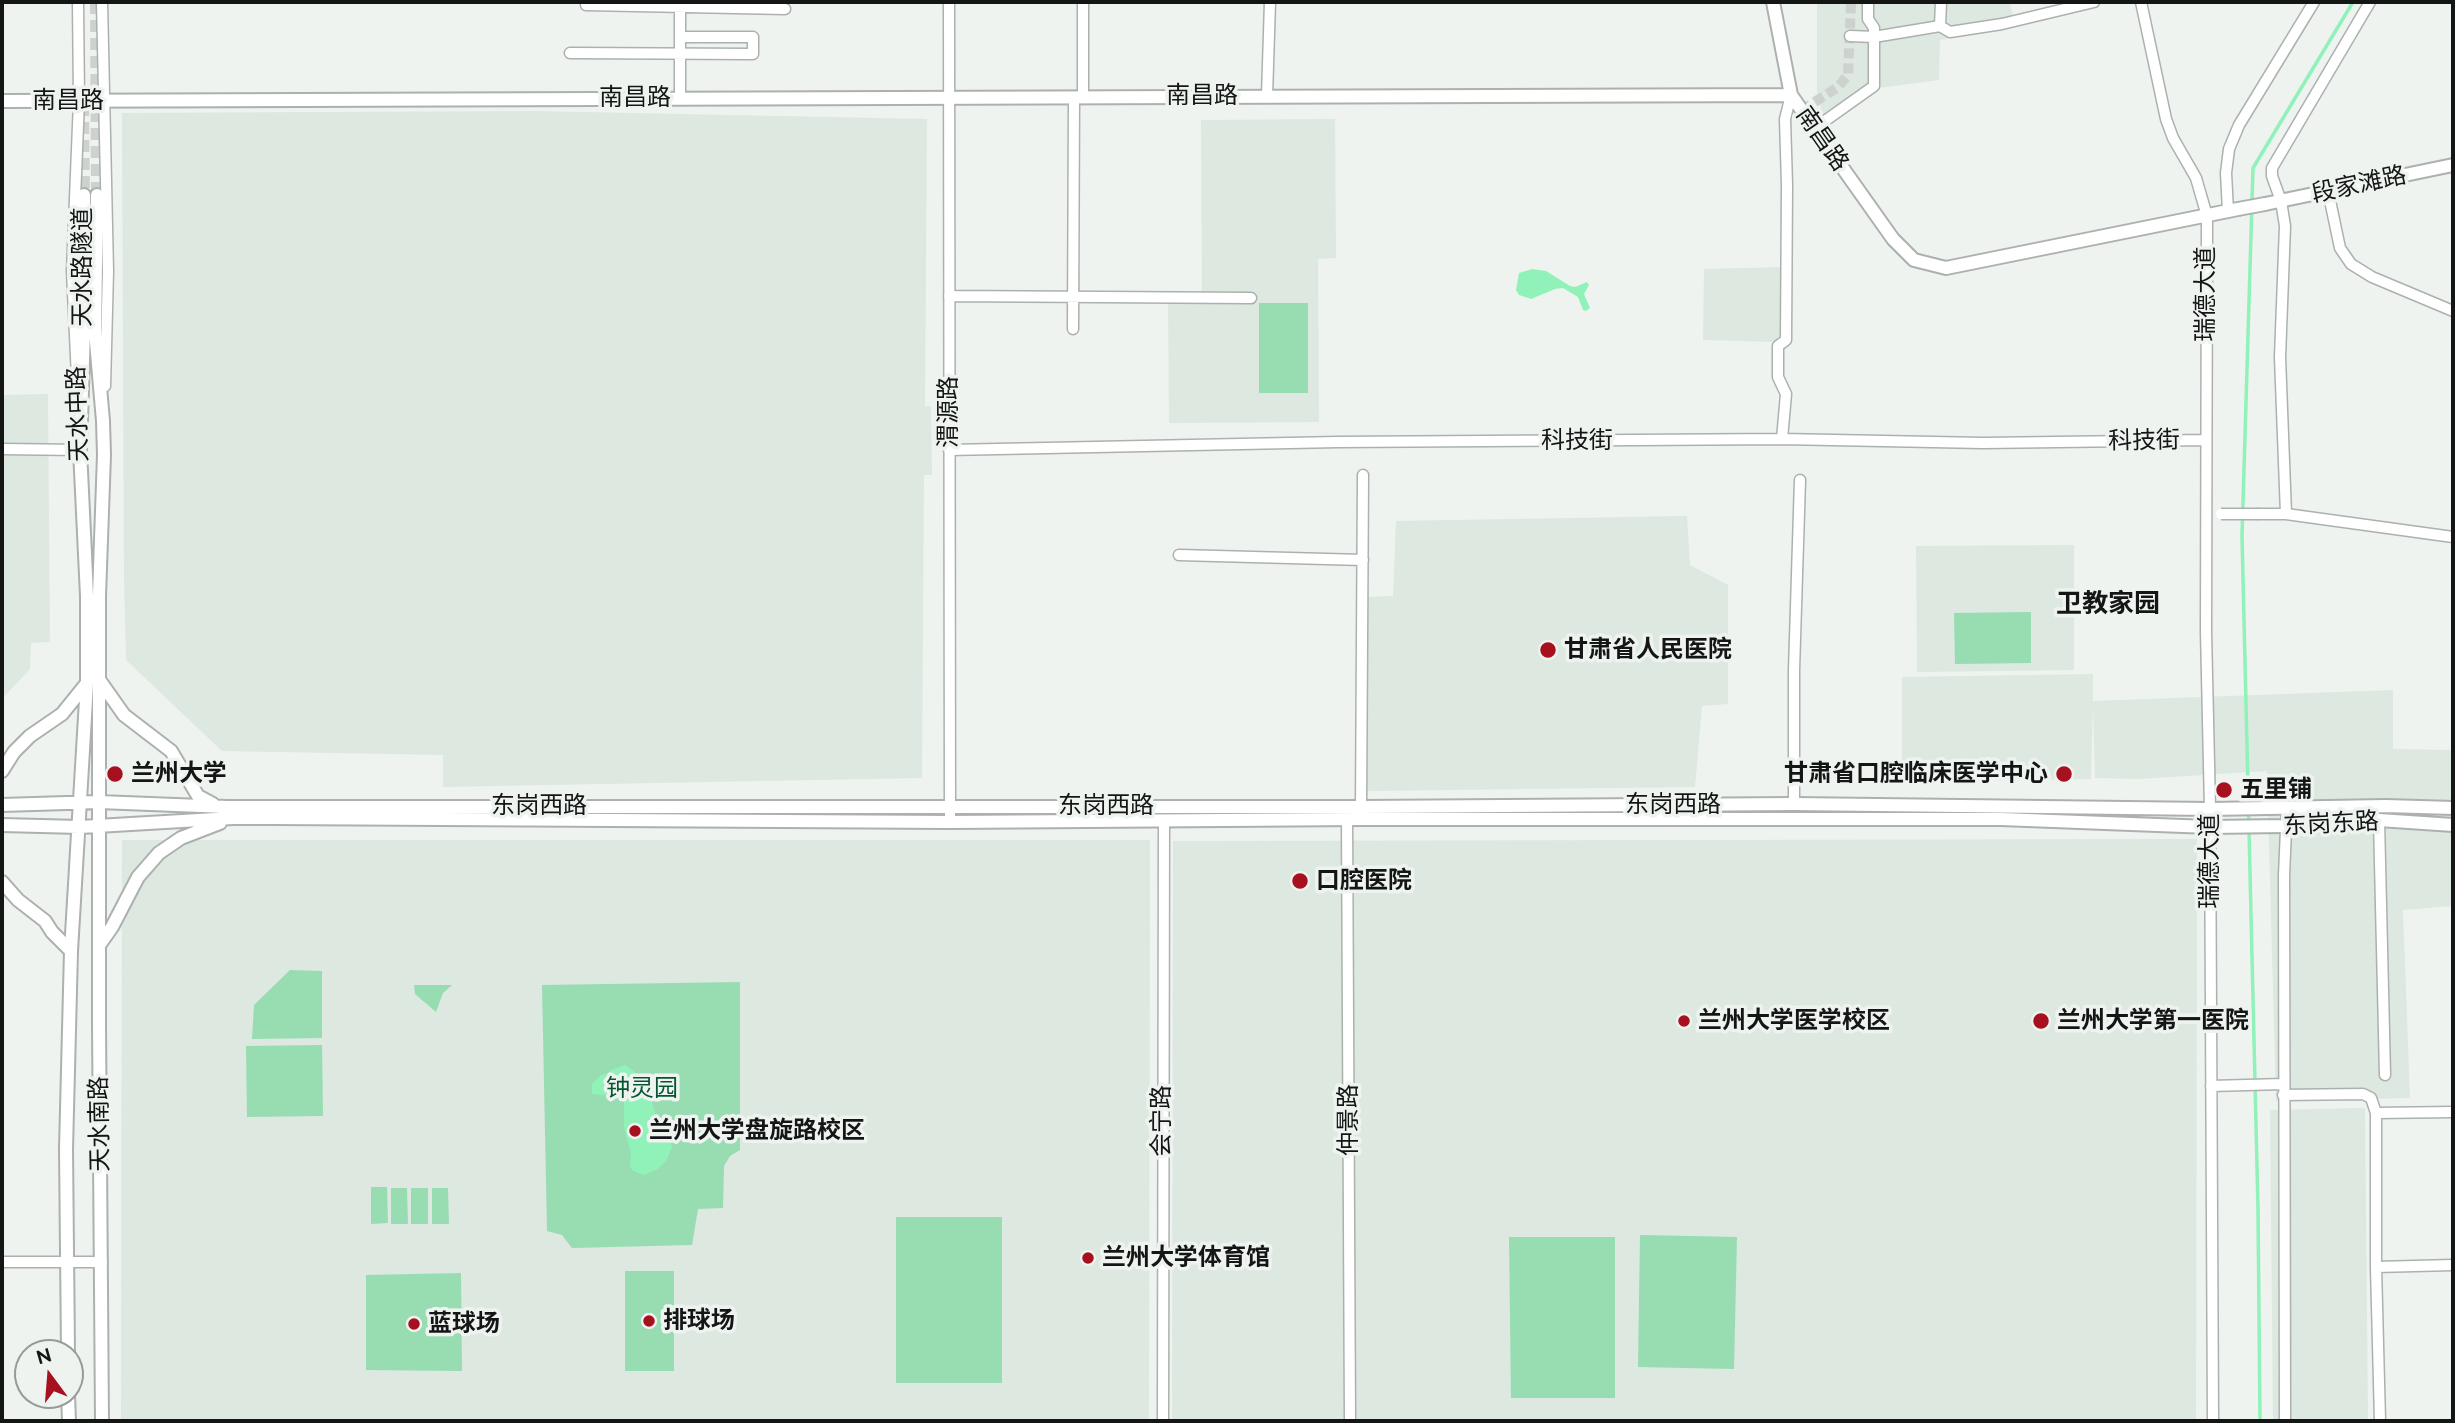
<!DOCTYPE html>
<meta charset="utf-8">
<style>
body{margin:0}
#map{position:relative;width:2455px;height:1423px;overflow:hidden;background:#eef3f0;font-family:Raleway,sans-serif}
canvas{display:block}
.frame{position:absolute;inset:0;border:4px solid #141615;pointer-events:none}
.north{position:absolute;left:14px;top:1339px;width:70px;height:70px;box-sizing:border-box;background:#eef3f0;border:2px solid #979b98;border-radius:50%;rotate:344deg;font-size:19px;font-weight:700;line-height:28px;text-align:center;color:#141615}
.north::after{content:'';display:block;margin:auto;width:24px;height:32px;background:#a7101f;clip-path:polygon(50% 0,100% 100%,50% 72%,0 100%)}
</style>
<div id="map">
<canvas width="2455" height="1423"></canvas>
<div class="frame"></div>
<div class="north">N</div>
</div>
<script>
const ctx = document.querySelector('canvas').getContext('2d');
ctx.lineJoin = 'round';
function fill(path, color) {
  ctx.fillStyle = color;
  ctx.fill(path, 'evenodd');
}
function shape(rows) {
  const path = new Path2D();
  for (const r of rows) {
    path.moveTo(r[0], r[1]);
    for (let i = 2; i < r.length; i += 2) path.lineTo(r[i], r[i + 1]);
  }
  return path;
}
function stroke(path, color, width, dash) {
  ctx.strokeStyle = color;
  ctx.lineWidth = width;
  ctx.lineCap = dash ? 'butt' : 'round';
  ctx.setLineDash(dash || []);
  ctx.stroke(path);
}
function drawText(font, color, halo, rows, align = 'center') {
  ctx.font = font + ' Raleway,"Noto Sans SC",sans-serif';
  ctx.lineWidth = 7;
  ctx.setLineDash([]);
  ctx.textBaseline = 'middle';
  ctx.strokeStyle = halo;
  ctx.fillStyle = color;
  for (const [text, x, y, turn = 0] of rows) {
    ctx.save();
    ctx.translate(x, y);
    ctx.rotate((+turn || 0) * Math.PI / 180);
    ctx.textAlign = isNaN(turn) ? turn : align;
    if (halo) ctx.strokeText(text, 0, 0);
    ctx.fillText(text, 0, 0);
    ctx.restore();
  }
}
fill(shape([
 [1817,2,2010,2,2015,27,1940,40,1939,80,1879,88,1824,126,1817,90],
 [534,111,927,119,925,406,931,406,932,475,924,475,922,778,443,787,443,755,222,751,126,660,124,580,122,113],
 [1335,119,1336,258,1318,259,1319,422,1169,423,1168,301,1202,301,1201,120],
 [1784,267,1783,331,1775,342,1703,340,1704,269],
 [48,394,50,642,31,643,30,669,2,699,2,395],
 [1687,516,1690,565,1728,585,1728,704,1702,706,1695,787,1365,791,1368,597,1393,596,1396,521],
 [2074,545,2074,670,1917,672,1916,546],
 [2093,674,2093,701,2393,690,2393,749,2453,750,2453,906,2403,910,2410,1098,2276,1101,2267,771,2139,779,2095,778,2093,705,2091,779,1902,782,1902,677],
 [2197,839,2196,1421,1172,1421,1173,841],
 [122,840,1150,840,1149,1421,121,1421],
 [2365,1108,2368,1421,2273,1421,2270,1110]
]), '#dce8e0');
fill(shape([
 [1259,303,1308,303,1308,393,1259,393],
 [2031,612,2031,663,1955,664,1954,613],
 [290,970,322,971,322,1038,252,1039,254,1005],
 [740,982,740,1150,730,1156,724,1166,723,1208,698,1209,692,1245,572,1248,562,1235,547,1231,542,985],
 [414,985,452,985,443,993,436,1012,415,994],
 [322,1045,323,1116,247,1117,246,1046],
 [371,1187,387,1187,388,1223,371,1224],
 [391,1188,407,1188,408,1224,391,1224],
 [411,1188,428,1188,428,1224,411,1224],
 [432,1188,448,1188,449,1224,432,1224],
 [896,1217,1002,1217,1002,1383,896,1383],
 [1640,1235,1737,1237,1734,1369,1638,1367],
 [1509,1237,1615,1237,1615,1398,1511,1398],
 [625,1271,674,1271,674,1371,625,1371],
 [461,1273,462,1371,366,1370,366,1275]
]), '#98dcb2');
fill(shape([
 [1532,269,1546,271,1570,286,1575,287,1587,282,1589,285,1584,294,1590,308,1586,311,1583,310,1578,297,1563,288,1555,289,1531,299,1519,295,1516,290,1519,273],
 [625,1065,634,1071,636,1075,630,1085,650,1095,658,1124,671,1141,672,1148,666,1161,658,1169,644,1175,633,1171,630,1166,631,1154,624,1127,624,1097,592,1094,592,1084,601,1075,606,1073,605,1081,613,1084,617,1080,617,1075,609,1071]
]), '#90f2b8');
stroke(shape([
 [2260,1421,2258,1209,2242,536,2253,168,2353,2]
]), '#90f2b8', 3.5);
stroke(shape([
 [1802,110,1838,87,1848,75,1851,2]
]), '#cdd2cf', 10, [10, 5]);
stroke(shape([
 [96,2,97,195],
 [83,104,84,195]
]), '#cdd2cf', 12, [12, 6]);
const minor = shape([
 [102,2,108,271,105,386],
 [680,2,680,98],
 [949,2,950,822],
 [1083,2,1083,97],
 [2141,2,2166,119,2173,138,2196,178,2207,216,2206,631,2210,809,2213,1421],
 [586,5,785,9],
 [1940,26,1941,2],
 [1850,36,1874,37,1940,26,1950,32,2002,24,2094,2],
 [570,53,753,54,753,37,680,37],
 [1267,96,1270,2],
 [1815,128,1874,86,1874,28,1868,19,1868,2],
 [2328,191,2340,248,2351,264,2372,277,2453,311],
 [2228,211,2226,173,2229,149,2239,125,2314,2],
 [949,296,1251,298],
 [1073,329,1074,97],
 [77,378,72,271,79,101,78,2],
 [1782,439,1786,394,1778,377,1778,346,1786,340,1787,185,1785,119,1791,95],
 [2,449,80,450],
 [949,450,1338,442,1782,439,1983,443,2205,440],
 [2258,514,2286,514,2453,537],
 [2286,514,2280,357,2285,226,2281,201,2272,176,2272,168,2370,2],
 [1179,555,1363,560],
 [1794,804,1794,670,1800,480],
 [1361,807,1363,475],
 [1347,819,1350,1421],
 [2379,820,2385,1075],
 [2211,1086,2283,1084],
 [2283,1095,2363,1094,2371,1098,2376,1113,2376,1267],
 [2376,1113,2453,1112],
 [2,1262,102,1262],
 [1163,1421,1164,820],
 [2285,1421,2284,875,2287,807],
 [2380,1421,2376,1267,2453,1265]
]);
const major = shape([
 [1773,2,1791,95,1893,239,1914,260,1946,268,2238,209],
 [2,101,1791,95],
 [97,195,95,330,103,421,104,455,99,596,99,1024,102,1421],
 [2265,204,2453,165],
 [100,681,124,715,171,751,198,796,213,804],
 [2,771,14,752,30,736,62,714,87,683],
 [2,805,99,802,227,807,1361,807,1794,804,2210,809,2386,806,2453,808],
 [2,825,80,827,233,818,273,818,950,822,1362,819,2001,819,2209,827,2285,826,2379,820,2453,825],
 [2,882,18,900,45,921,52,932,71,951],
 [100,944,112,927,138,877,159,853,181,838,220,823],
 [68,1353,66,1149,71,951,87,683,87,596,80,450,84,330,84,195],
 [68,1395,69,1421]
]);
stroke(minor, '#acb1ae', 13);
stroke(major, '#acb1ae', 16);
stroke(minor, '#fff', 10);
stroke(major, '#fff', 12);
const minorBridge = shape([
 [2221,514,2258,514]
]);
const majorBridge = shape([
 [2238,209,2265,204]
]);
stroke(minorBridge, '#acb1ae', 13, []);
stroke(majorBridge, '#acb1ae', 16, []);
stroke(minorBridge, '#fff', 10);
stroke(majorBridge, '#fff', 12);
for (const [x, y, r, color] of [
 [1548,650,9,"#a7101f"],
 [115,774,9,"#a7101f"],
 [2064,774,9,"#a7101f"],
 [2224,790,9,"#a7101f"],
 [1300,881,9,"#a7101f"],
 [1684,1021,7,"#a7101f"],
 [2041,1021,9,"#a7101f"],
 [635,1131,7,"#a7101f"],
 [1088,1258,7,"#a7101f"],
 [649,1321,7,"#a7101f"],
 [414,1324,7,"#a7101f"]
]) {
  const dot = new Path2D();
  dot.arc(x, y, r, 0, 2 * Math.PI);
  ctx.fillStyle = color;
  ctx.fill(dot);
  stroke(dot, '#eef3f0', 2.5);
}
drawText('24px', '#141615', '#eef3f0', [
 ["南昌路",1202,96],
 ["南昌路",635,98],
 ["南昌路",68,101],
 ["南昌路",1822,139,55],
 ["段家滩路",2359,185,-12],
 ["天水路隧道",83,267,-90],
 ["瑞德大道",2206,294,-90],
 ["渭源路",949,412,-90],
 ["天水中路",78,414,-92],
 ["科技街",1577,441],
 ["科技街",2144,441,-1],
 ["东岗西路",1673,805],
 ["东岗西路",539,806],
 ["东岗西路",1106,806],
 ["东岗东路",2331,824,-3],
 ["瑞德大道",2210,861,-90],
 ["仲景路",1349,1120,-90],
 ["会宁路",1162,1121,-90],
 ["天水南路",100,1124,-91]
]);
drawText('bold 24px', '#141615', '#eef3f0', [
 ["甘肃省人民医院",1564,650],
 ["兰州大学",131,774],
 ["甘肃省口腔临床医学中心",2048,774,"right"],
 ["五里铺",2240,790],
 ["口腔医院",1316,881],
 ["兰州大学医学校区",1698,1021],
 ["兰州大学第一医院",2057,1021],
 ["兰州大学盘旋路校区",649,1131],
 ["兰州大学体育馆",1102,1258],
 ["排球场",663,1321],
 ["蓝球场",428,1324]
], 'left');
drawText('24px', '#065532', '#eef3f0', [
 ["钟灵园",642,1089]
]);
drawText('bold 26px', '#141615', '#eef3f0', [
 ["卫教家园",2108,604]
]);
</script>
